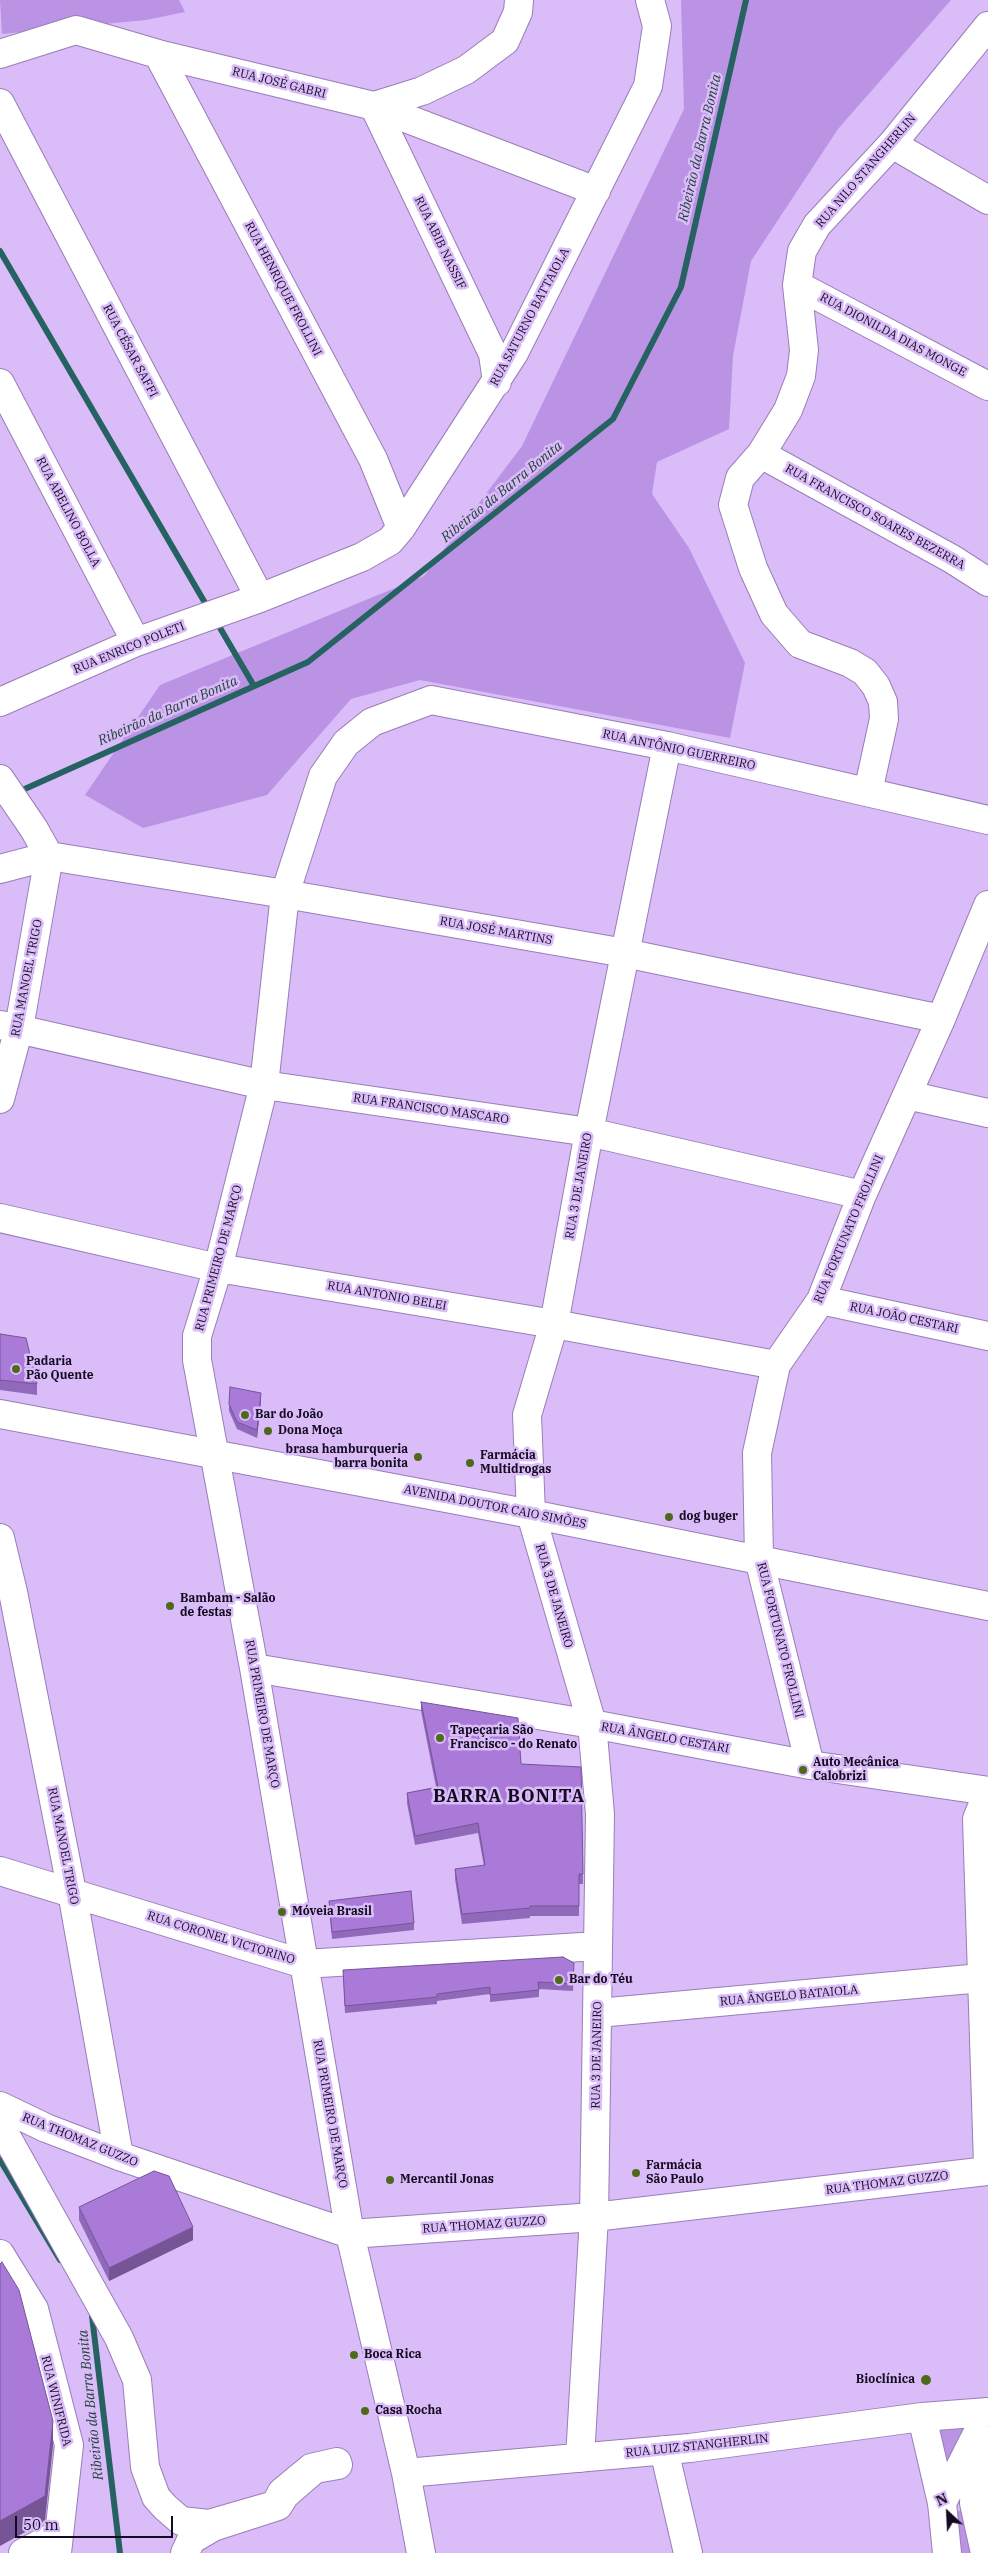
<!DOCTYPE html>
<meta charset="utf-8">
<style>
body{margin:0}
#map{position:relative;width:988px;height:2553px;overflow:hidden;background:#d9bcf8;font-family:"IBM Plex Serif",serif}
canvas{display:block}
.north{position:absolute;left:923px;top:2488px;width:50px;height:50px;-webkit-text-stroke:4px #d9bcf8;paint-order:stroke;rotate:335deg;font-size:14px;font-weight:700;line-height:20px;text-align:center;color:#150b20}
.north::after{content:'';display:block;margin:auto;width:18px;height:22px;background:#150b20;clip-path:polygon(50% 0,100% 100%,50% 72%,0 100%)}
.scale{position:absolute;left:15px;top:2516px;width:158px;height:22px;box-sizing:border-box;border:2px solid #150b20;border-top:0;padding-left:6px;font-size:15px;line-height:18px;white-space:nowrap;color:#150b20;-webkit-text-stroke:4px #d9bcf8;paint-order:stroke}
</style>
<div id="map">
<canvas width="988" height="2553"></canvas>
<div class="north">N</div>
<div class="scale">50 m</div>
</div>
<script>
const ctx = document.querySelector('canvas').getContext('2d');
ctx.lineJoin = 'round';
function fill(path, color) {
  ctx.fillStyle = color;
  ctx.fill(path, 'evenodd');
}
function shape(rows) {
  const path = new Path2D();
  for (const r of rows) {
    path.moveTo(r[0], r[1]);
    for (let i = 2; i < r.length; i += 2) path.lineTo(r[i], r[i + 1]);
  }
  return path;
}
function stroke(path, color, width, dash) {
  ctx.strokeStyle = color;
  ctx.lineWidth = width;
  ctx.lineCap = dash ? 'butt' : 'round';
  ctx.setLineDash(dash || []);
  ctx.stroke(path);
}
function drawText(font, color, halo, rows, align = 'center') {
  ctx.font = font + ' "IBM Plex Serif",serif';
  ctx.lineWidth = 5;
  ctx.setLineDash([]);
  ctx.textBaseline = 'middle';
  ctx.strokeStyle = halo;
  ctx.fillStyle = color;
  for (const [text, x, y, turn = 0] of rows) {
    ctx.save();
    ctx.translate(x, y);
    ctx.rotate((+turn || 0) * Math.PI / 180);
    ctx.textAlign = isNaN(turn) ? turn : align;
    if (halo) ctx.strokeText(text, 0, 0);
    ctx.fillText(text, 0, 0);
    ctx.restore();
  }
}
fill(shape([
 [0,0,179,0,185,12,146,20,2,34],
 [681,0,951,0,838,129,751,261,733,356,729,429,657,462,652,494,689,548,745,663,730,738,420,680,351,699,267,795,143,828,85,795,160,685,424,576,522,446,684,109],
 [984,2415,944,2487,931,2418],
 [967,2508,973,2553,957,2553,953,2513]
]), '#bb93e5');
stroke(shape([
 [0,251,208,608],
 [216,621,254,686],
 [18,792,308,662,613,419,681,287,746,0],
 [0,2160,60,2260],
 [92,2316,120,2553]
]), '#266262', 6);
const minor = shape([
 [0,54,76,30,158,54,374,106,422,91,466,70,505,41,518,12,519,0],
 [158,54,373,459,401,528],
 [0,103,260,598],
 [374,106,493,354,497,382],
 [374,106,596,191],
 [892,144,988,200],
 [797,285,988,386],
 [0,383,136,642],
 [761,454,952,559,988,582],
 [0,702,136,642,260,598,362,557,390,541,401,528,514,353,648,86,657,26,650,0],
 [0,779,34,829,49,856],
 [868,792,884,719,883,702,876,686,865,672,850,663,800,644,774,614,753,568,733,505,740,478,761,454,788,410,801,376,804,350,797,285,802,251,817,225,892,144,988,26],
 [0,869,49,856,285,894,625,953,941,1019],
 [0,1025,264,1085,589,1132,862,1195],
 [907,1095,988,1113],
 [0,1099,19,1028,49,856],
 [0,1218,218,1268,554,1324,776,1365],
 [821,1300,988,1336],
 [0,1414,531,1514,988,1606],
 [0,1538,13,1592,72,1892,119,2156],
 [254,1668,592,1724,810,1765,988,1791],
 [810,1765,759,1559,757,1453,776,1365,821,1300,862,1195,941,1019,988,905],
 [988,1792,977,1819,988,2165],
 [0,1871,304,1964,598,1946],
 [598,2013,981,1978],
 [0,2106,46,2128,119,2156,350,2234,594,2217,988,2171],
 [0,2125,119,2338,137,2380,145,2467,156,2497,165,2507,181,2521,209,2524,275,2505,282,2492,311,2468,337,2462,338,2465,315,2469,285,2495,278,2506,213,2527,191,2540,185,2553],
 [0,2254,34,2309,69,2445,57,2553],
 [922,2417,942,2503,947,2553],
 [664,2450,688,2553],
 [580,2458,594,2217,600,1814,592,1724,531,1514,527,1415,554,1324,589,1132,667,746],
 [406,2473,690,2448,922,2417,988,2412],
 [942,2503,988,2412],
 [23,2553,59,2534],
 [421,2553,406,2473,350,2234,254,1668,197,1360,197,1336,218,1268,264,1085,285,894,323,776,346,743,372,722,431,700,667,746,988,820],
 [985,2553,974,2503,975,2480,988,2454]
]);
stroke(minor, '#997eb6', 30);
stroke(minor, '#fff', 28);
fill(shape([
 [0,1334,37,1384,37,1395,0,1390],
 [261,1400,257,1438,237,1429,229,1411,229,1404],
 [421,1702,521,1764,581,1767,583,1884,579,1884,579,1916,530,1916,530,1918,462,1924,455,1879,455,1869,484,1866,478,1833,415,1845,407,1803,407,1793,436,1787,421,1711],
 [329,1901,414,1923,414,1930,332,1939,329,1908],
 [343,1970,574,1970,573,1991,539,1989,539,1997,490,2002,490,1994,437,2001,437,2004,345,2013],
 [79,2207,193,2240,109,2281,79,2220]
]), '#9169ba');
fill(shape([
 [261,1393,261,1400,257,1438,257,1430],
 [193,2227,193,2240,109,2281,109,2268],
 [53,2421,53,2446,45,2521,0,2546,0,2521]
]), '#765597');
const building = shape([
 [0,1334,26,1338,37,1384,0,1380,0,1334],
 [230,1387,261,1393,257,1430,237,1422,229,1404,230,1387],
 [421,1702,518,1718,521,1764,581,1767,583,1874,579,1874,579,1906,530,1906,530,1908,462,1914,455,1869,485,1865,478,1823,415,1836,407,1793,438,1787,421,1702],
 [411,1891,414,1923,332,1932,329,1901,411,1891],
 [563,1957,574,1963,573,1984,538,1982,539,1990,490,1995,490,1987,437,1994,437,1997,345,2006,343,1970,563,1957],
 [154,2171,169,2176,193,2227,109,2268,79,2207,154,2171],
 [2,2262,19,2290,53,2421,45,2496,0,2521,0,2264,2,2262]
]);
fill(building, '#a97ad8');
stroke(building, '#765597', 1);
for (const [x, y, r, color] of [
 [16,1369,5,"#4f691a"],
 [245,1415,5,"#4f691a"],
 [268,1431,5,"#4f691a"],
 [418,1457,5,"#4f691a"],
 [470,1463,5,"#4f691a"],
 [669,1517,5,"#4f691a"],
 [170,1606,5,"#4f691a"],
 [440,1738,5,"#4f691a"],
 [803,1770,5,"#4f691a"],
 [282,1912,5,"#4f691a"],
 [559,1980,5,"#4f691a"],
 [636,2173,5,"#4f691a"],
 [390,2180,5,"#4f691a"],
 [354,2355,5,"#4f691a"],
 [926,2380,6,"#4f691a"],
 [365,2411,5,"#4f691a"]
]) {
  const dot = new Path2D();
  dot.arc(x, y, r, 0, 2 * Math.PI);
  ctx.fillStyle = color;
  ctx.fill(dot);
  stroke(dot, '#d9bcf8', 2);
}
drawText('12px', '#150b20', '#d9bcf8', [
 ["RUA JOSÉ GABRI",279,83,14],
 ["RUA NILO STANGHERLIN",866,171,-49],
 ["RUA ABIB NASSIF",440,243,64],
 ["RUA HENRIQUE FROLLINI",283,289,62],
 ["RUA SATURNO BATTAIOLA",530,317,-62],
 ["RUA DIONILDA DIAS MONGE",893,335,28],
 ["RUA CÉSAR SAFFI",130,351,62],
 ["RUA ABELINO BOLLA",68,512,62],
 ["RUA FRANCISCO SOARES BEZERRA",875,517,29],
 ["RUA ENRICO POLETI",129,648,-22],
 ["RUA ANTÔNIO GUERREIRO",679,750,12],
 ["RUA JOSÉ MARTINS",496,931,10],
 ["RUA MANOEL TRIGO",27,978,-79],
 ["RUA FRANCISCO MASCARO",431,1109,8],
 ["RUA 3 DE JANEIRO",579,1186,-80],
 ["RUA FORTUNATO FROLLINI",849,1229,-67],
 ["RUA PRIMEIRO DE MARÇO",219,1258,-75],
 ["RUA ANTONIO BELEI",387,1296,10],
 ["RUA JOÃO CESTARI",904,1318,12],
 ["AVENIDA DOUTOR CAIO SIMÕES",495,1507,11],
 ["RUA 3 DE JANEIRO",554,1596,74],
 ["RUA FORTUNATO FROLLINI",780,1640,76],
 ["RUA PRIMEIRO DE MARÇO",262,1714,80],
 ["RUA ÂNGELO CESTARI",665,1738,10],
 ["RUA MANOEL TRIGO",63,1846,79],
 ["RUA CORONEL VICTORINO",221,1938,17],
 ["RUA ÂNGELO BATAIOLA",789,1996,-5],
 ["RUA 3 DE JANEIRO",597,2055,-89],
 ["RUA PRIMEIRO DE MARÇO",330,2114,80],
 ["RUA THOMAZ GUZZO",80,2140,22],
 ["RUA THOMAZ GUZZO",887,2183,-7],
 ["RUA THOMAZ GUZZO",484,2225,-4],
 ["RUA WINIFRIDA",56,2401,76],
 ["RUA LUIZ STANGHERLIN",697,2446,-6]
]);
drawText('bold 12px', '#150b20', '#d9bcf8', [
 ["Padaria",26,1362],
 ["Pão Quente",26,1376],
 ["Bar do João",255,1415],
 ["Dona Moça",278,1431],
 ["brasa hamburqueria",408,1450,"right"],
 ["barra bonita",408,1464,"right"],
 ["Farmácia",480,1456],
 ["Multidrogas",480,1470],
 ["dog buger",679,1517],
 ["Bambam - Salão",180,1599],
 ["de festas",180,1613],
 ["Tapeçaria São",450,1731],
 ["Francisco - do Renato",450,1745],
 ["Auto Mecânica",813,1763],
 ["Calobrizi",813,1777],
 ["Móveia Brasil",292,1912],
 ["Bar do Téu",569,1980],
 ["Farmácia",646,2166],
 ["São Paulo",646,2180],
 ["Mercantil Jonas",400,2180],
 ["Boca Rica",364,2355],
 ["Bioclínica",915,2380,"right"],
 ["Casa Rocha",375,2411]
], 'left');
drawText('italic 14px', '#25413e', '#d9bcf8', [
 ["Ribeirão da Barra Bonita",700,148,-77],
 ["Ribeirão da Barra Bonita",502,492,-39],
 ["Ribeirão da Barra Bonita",168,711,-24],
 ["Ribeirão da Barra Bonita",91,2405,-96]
]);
ctx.letterSpacing = '1px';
drawText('bold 18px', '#150b20', '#d9bcf8', [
 ["BARRA BONITA",509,1797]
]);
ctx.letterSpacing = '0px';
</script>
